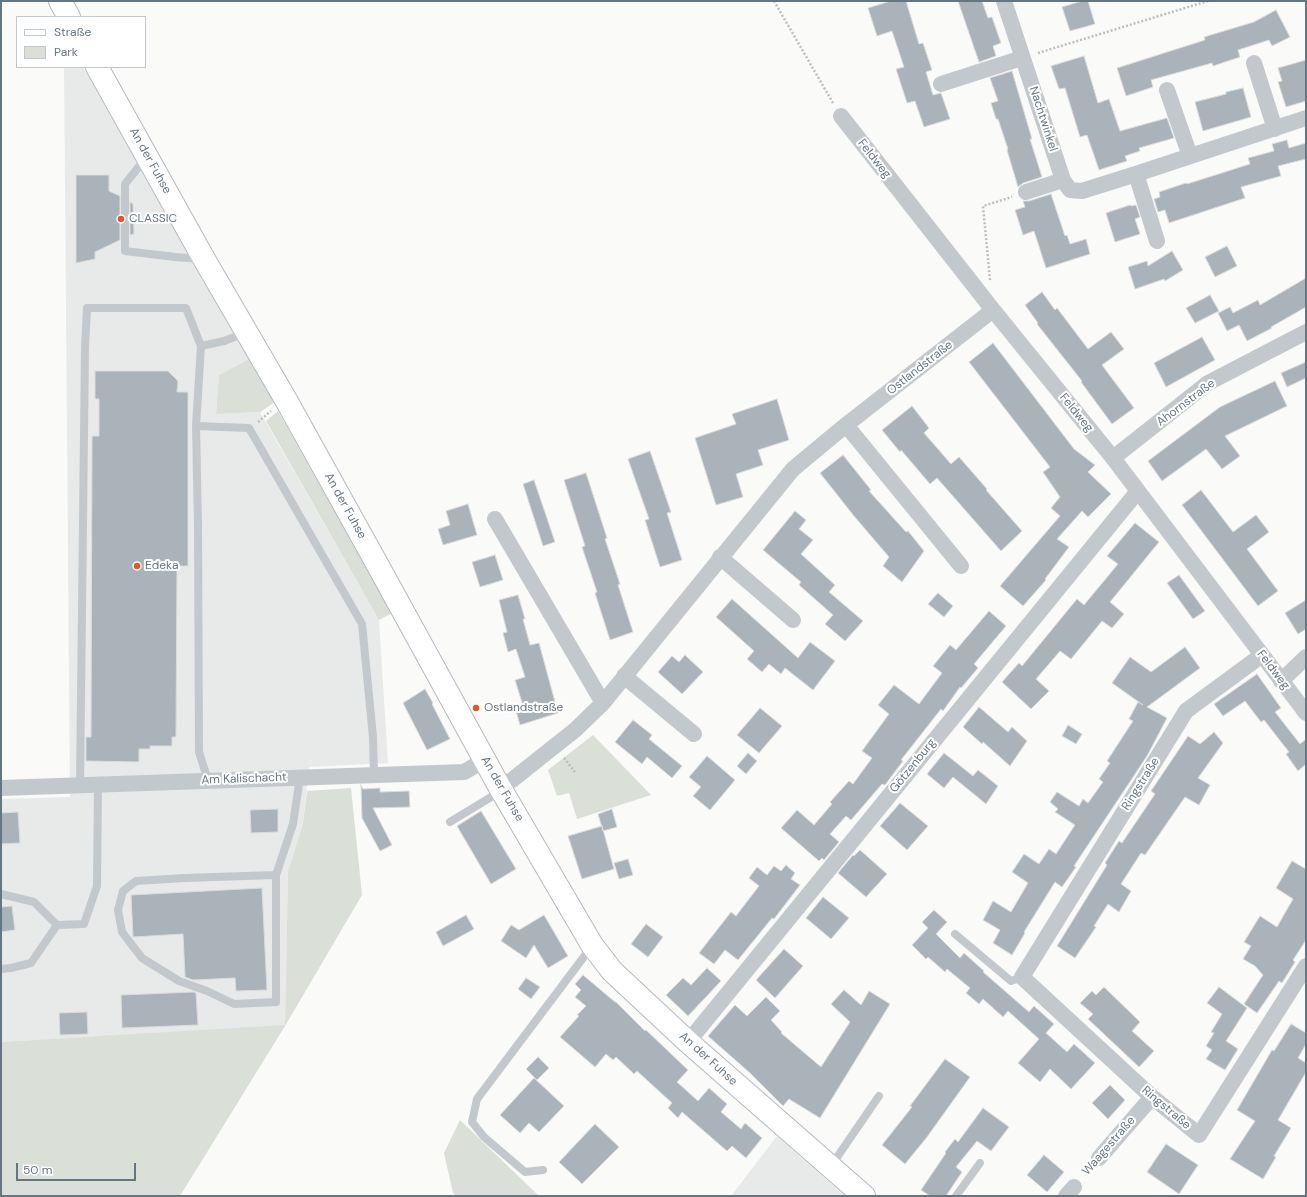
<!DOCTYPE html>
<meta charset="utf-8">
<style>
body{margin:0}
#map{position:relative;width:1307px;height:1197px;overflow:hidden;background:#fafaf8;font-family:"DM Sans",sans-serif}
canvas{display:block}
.frame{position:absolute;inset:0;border:2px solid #657683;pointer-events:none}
.legend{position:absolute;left:16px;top:16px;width:130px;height:52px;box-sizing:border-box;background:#fff;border:1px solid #c1c8cd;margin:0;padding:5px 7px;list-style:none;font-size:12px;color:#657683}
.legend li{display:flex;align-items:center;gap:8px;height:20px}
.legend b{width:20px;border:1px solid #c1c8cd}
.scale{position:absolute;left:16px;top:1163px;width:120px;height:18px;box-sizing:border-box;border:2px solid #657683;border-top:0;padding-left:5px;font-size:12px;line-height:14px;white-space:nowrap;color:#657683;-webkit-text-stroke:3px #fff;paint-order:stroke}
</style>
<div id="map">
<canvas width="1307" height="1197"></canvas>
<div class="frame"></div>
<ul class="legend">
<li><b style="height:5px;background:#fff"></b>Straße</li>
<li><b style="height:11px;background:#dadfd7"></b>Park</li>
</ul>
<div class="scale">50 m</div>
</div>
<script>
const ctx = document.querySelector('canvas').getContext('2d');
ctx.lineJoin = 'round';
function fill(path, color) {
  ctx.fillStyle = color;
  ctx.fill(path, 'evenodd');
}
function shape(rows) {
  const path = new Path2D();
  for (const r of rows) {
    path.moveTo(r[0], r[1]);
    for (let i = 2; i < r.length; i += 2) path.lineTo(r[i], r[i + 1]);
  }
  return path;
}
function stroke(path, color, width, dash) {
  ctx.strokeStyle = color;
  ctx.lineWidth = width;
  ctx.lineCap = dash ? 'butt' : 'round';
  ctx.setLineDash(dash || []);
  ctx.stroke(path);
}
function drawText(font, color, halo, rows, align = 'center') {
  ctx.font = font + ' "DM Sans",sans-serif';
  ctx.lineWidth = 4;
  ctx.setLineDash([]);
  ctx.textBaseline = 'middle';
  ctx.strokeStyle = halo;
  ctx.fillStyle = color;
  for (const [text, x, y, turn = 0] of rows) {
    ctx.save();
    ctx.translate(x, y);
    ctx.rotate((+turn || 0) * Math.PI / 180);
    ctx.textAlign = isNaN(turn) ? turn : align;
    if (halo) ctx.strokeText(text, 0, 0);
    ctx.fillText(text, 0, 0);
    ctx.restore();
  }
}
fill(shape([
 [64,67,83,67,207,288,249,359,219,375,216,414,260,412,379,620,388,763,309,767,303,823,288,872,285,1026,1,1042,1,799,70,797],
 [777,1136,796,1153,845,1196,731,1196]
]), '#e8e9e9');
fill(shape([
 [249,359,275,402,260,412,216,414,219,375],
 [278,411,392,613,379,620,266,421],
 [593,735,651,795,577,819,569,793,557,796,548,770],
 [351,788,362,895,285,1026,180,1196,1,1196,1,1042,285,1025,288,872,303,823,307,791],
 [460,1120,539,1196,456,1196,453,1193,444,1153]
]), '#dadfd7');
const building = shape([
 [891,1,906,1,919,44,923,43,932,70,926,72,933,95,941,93,950,119,924,127,915,101,907,103,896,69,904,67,892,31,877,36,868,8,891,1],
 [958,1,982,1,988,18,992,17,1001,43,993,46,996,56,979,62,958,1],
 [1082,1,1088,1,1095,24,1070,31,1062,7,1082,1],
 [1276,10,1290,37,1272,46,1269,40,1238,50,1240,57,1213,66,1212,63,1151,80,1153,87,1126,96,1117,68,1205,40,1204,37,1254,22,1276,10],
 [1084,56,1098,103,1109,99,1120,131,1167,118,1174,138,1139,148,1140,151,1125,156,1127,161,1099,170,1087,135,1080,137,1065,88,1059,89,1051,66,1084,56],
 [1306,60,1306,101,1286,107,1278,82,1282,81,1278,68,1306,60],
 [1012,71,1032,139,1030,139,1042,177,1023,183,1018,187,1007,150,1008,149,998,119,996,119,991,103,998,101,990,78,1012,71],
 [1243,88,1251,117,1203,131,1195,102,1226,94,1226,92,1243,88],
 [1287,140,1289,148,1306,143,1306,159,1278,166,1281,176,1241,187,1245,198,1169,223,1165,210,1158,212,1154,199,1160,197,1159,192,1186,183,1187,184,1250,164,1248,158,1274,151,1272,144,1287,140],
 [76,175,109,175,109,191,120,196,120,240,95,252,95,259,76,263,76,175],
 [1051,194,1065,236,1067,235,1070,244,1086,239,1090,254,1046,268,1034,231,1023,235,1015,210,1025,207,1023,201,1029,201,1051,194],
 [130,202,133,204,134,234,130,235,130,202],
 [1130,205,1131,206,1136,205,1140,217,1135,219,1140,234,1115,242,1106,213,1130,205],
 [1227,246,1237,266,1215,277,1205,257,1227,246],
 [1172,251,1183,270,1165,281,1164,279,1135,289,1128,267,1147,261,1148,266,1172,251],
 [1306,278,1306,307,1271,327,1272,328,1247,341,1239,325,1227,331,1218,313,1230,307,1233,313,1258,300,1260,305,1306,278],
 [1042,292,1055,310,1057,308,1088,349,1111,332,1124,349,1102,365,1134,408,1112,424,1081,382,1082,381,1037,324,1038,323,1025,305,1042,292],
 [1210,295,1219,311,1195,323,1186,308,1210,295],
 [1202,337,1215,360,1166,387,1154,363,1202,337],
 [993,343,1074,449,1095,465,1088,472,1111,494,1088,517,1082,511,1057,539,1069,547,1045,579,1046,580,1023,606,1000,586,1060,516,1051,508,1060,497,1043,472,1050,467,969,362,993,343],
 [1306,362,1306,378,1287,387,1281,373,1306,362],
 [95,371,168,371,178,381,177,392,188,392,188,566,177,566,176,737,172,737,172,746,150,746,150,749,139,749,139,762,86,761,86,737,91,737,92,436,99,436,99,399,95,399,95,371],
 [1275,381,1287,406,1225,436,1240,456,1222,469,1206,449,1162,481,1148,461,1220,407,1275,381],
 [777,399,789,440,758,450,763,465,736,474,743,497,716,505,695,438,736,424,732,414,777,399],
 [912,406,929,428,924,433,951,464,959,457,987,489,986,490,1022,531,1001,551,937,478,930,484,901,450,900,452,882,430,912,406],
 [650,451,671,512,667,513,682,560,660,567,645,520,649,519,628,459,650,451],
 [843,455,871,490,869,491,906,532,908,531,924,551,902,582,883,566,889,557,854,516,820,473,843,455],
 [586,473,607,538,605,539,620,584,618,585,633,632,610,640,595,593,597,592,582,547,585,546,564,480,586,473],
 [534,480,555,542,543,546,523,484,534,480],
 [1201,490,1233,532,1256,515,1269,532,1247,549,1278,591,1258,606,1182,505,1201,490],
 [468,504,477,535,443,545,438,529,450,525,446,511,468,504],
 [795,511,806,520,799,529,813,540,801,554,835,585,829,592,863,621,845,641,825,624,833,615,799,585,801,582,763,550,795,511],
 [1135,523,1159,542,1110,602,1124,614,1112,628,1102,621,1071,659,1060,651,1036,679,1049,691,1031,709,1002,682,1019,663,1022,666,1077,599,1084,605,1118,564,1107,556,1135,523],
 [495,555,503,580,480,587,472,562,495,555],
 [1179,575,1205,611,1193,619,1167,583,1179,575],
 [938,593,953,606,944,617,928,604,938,593],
 [518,595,525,619,523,619,530,645,539,643,558,713,520,725,516,711,524,709,515,680,525,677,516,649,508,652,503,633,507,632,499,600,518,595],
 [732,599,798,658,810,642,835,661,813,690,785,668,781,674,769,664,762,672,747,659,754,651,716,617,732,599],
 [1306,600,1306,629,1298,634,1285,613,1306,600],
 [989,611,1006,626,974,664,978,668,961,688,960,687,943,711,941,709,901,760,903,761,885,785,882,784,851,820,846,816,830,834,839,842,824,860,822,858,819,861,781,828,797,810,814,825,832,804,830,802,849,781,853,784,872,758,862,751,889,714,878,705,894,685,919,704,942,673,933,666,950,645,956,650,989,611],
 [1185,647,1200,668,1147,707,1167,718,1147,756,1074,866,1076,867,1062,887,1055,882,1024,932,1025,933,1012,955,993,943,1000,930,983,920,993,901,1011,912,1028,883,1012,872,1024,854,1039,864,1049,849,1056,854,1075,825,1055,812,1058,809,1050,802,1057,792,1079,806,1083,799,1088,803,1103,782,1099,779,1110,763,1107,761,1133,721,1129,719,1138,702,1143,705,1112,683,1130,657,1151,672,1185,647],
 [685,655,703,672,682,694,658,672,672,656,679,662,685,655],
 [1257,674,1281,708,1275,712,1300,744,1306,739,1306,764,1298,771,1286,754,1289,752,1264,720,1261,722,1245,701,1223,716,1214,704,1257,674],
 [425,689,433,703,432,704,450,739,427,750,403,703,425,689],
 [979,707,1008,732,1012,727,1027,741,1010,766,983,742,982,744,963,727,979,707],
 [760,708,782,726,759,753,737,735,760,708],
 [633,720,652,735,649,739,682,766,672,778,647,757,642,764,615,742,633,720],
 [1068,725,1082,734,1076,744,1062,736,1068,725],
 [1214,732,1223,743,1198,778,1210,785,1199,805,1185,797,1145,855,1141,853,1121,884,1131,891,1119,912,1108,904,1094,926,1096,927,1075,958,1057,946,1107,865,1105,863,1119,841,1122,843,1155,794,1151,791,1188,736,1200,744,1214,732],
 [748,753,757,761,746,774,737,766,748,753],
 [944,753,973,776,978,770,998,786,986,804,953,777,944,788,927,774,944,753],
 [707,756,735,780,710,810,693,796,701,787,689,777,707,756],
 [361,785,363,789,380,788,380,792,409,791,410,807,373,808,392,845,380,851,362,818,361,785],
 [900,803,928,826,907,850,880,826,900,803],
 [278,809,278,832,251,833,250,810,278,809],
 [612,809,617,827,603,831,598,814,612,809],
 [481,811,516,869,491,884,457,826,481,811],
 [18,812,20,843,1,844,1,813,18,812],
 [602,826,614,869,582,879,568,836,602,826],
 [860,850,887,874,866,897,838,873,853,855,854,856,860,850],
 [628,859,633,875,619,879,614,863,628,859],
 [1292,861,1306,869,1306,940,1293,960,1295,962,1282,983,1279,981,1257,1013,1244,1004,1263,975,1255,966,1243,959,1251,946,1244,942,1260,916,1277,927,1293,899,1276,888,1292,861],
 [786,865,795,873,791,879,800,885,774,919,772,918,738,960,725,950,714,964,699,953,731,912,736,916,759,886,749,878,757,867,767,875,774,866,781,871,786,865],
 [262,888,267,990,236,991,235,978,193,980,185,977,183,934,133,937,131,895,262,888],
 [823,897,849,918,831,939,806,918,823,897],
 [12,906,15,930,1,932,1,907,12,906],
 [934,910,947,922,936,934,960,958,964,953,984,971,983,972,1029,1012,1034,1006,1054,1024,1046,1033,1067,1052,1074,1044,1095,1063,1071,1089,1050,1069,1040,1082,1018,1063,1039,1039,1008,1011,1003,1017,983,999,979,1004,966,993,970,988,947,969,945,972,928,957,926,959,912,945,928,928,922,922,934,910],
 [466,915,474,929,443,946,436,932,466,915],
 [544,915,568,956,548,968,534,945,526,958,501,941,511,925,519,930,544,915],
 [646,924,663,937,648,957,631,944,646,924],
 [784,949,803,966,775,998,756,980,784,949],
 [707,968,721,981,688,1016,666,995,683,978,691,985,707,968],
 [583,975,615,1002,616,1002,645,1031,646,1030,688,1070,677,1082,698,1101,709,1088,727,1104,721,1112,741,1129,745,1123,762,1138,746,1158,732,1146,727,1151,682,1112,678,1118,668,1108,672,1103,637,1071,634,1074,616,1057,613,1060,606,1054,595,1067,560,1037,579,1016,577,1015,586,1006,575,997,581,990,575,984,583,975],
 [526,978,540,987,531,999,518,989,526,978],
 [1104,987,1140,1022,1132,1031,1154,1051,1139,1067,1088,1019,1093,1014,1080,1003,1092,991,1096,995,1104,987],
 [1219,987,1247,1008,1226,1041,1238,1049,1225,1070,1206,1059,1212,1050,1206,1046,1214,1033,1211,1032,1222,1014,1207,1003,1219,987],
 [844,990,861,1005,869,991,890,1004,820,1118,789,1099,783,1106,750,1073,708,1036,735,1005,747,1016,766,997,780,1011,771,1020,782,1032,781,1033,821,1067,850,1022,831,1004,844,990],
 [194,992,196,993,198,1025,122,1028,121,995,194,992],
 [87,1012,88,1034,60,1035,59,1013,87,1012],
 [1291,1024,1306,1033,1306,1044,1298,1058,1306,1063,1306,1072,1278,1120,1291,1128,1274,1156,1276,1157,1263,1179,1230,1159,1255,1121,1237,1110,1272,1050,1274,1051,1291,1024],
 [538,1057,549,1068,537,1080,526,1069,538,1057],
 [945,1059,970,1077,927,1137,905,1164,882,1145,912,1107,910,1106,945,1059],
 [534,1078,564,1106,539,1132,529,1123,520,1133,500,1115,534,1078],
 [1110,1085,1125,1100,1108,1119,1092,1103,1110,1085],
 [983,1108,1009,1127,991,1151,977,1141,956,1167,962,1172,946,1196,930,1196,921,1190,946,1153,945,1152,955,1139,958,1142,983,1108],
 [595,1124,619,1147,582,1184,559,1162,595,1124],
 [1166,1144,1198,1165,1179,1194,1147,1172,1166,1144],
 [1044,1155,1064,1172,1047,1192,1027,1175,1044,1155]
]);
fill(building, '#aab3b9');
stroke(building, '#dcdcda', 1);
const secondary = shape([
 [60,1,69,17],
 [97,67,204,259,286,400,376,562,499,786,592,945,612,971,688,1042,864,1196]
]);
stroke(secondary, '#b3babf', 24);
stroke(shape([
 [774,1,833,103],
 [1038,53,1208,1],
 [990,280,983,206,1012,197],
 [258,422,271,411],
 [564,758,575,772]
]), '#bbbfc2', 2.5, [2, 2]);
stroke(shape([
 [145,159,125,184,125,251,175,257,201,259],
 [245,333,224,341,201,346,196,426,249,428,362,624,373,737,374,774],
 [196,426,198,525,199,752,208,780],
 [80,786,85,347,87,308,186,308,201,346],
 [450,822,501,791],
 [276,875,276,1002,234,1004,207,991,179,981,142,958,122,932,118,910,123,891,136,881,185,878,276,875,293,824,300,777],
 [1,894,34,902,57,925,84,924,97,886,98,785],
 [955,934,1011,981,1022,977],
 [1,969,11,968,31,963,57,925],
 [831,1166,879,1096],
 [543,1170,525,1172,484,1137,472,1122,477,1099,592,946],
 [956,1196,980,1163]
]), '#c3c8cc', 8);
stroke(shape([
 [1004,1,1063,180,1070,190,1082,191,1136,174,1306,118],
 [1254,63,1275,129],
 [941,84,1022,58],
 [1167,90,1190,156],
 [841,116,993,310,1113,458,1306,713],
 [1136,174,1157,241],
 [1026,192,1063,180],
 [846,425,961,566],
 [1113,458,1208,383,1306,332],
 [495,519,603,703],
 [720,557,793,620],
 [1262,655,1186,711,1022,977,1152,1097,1199,1135,1306,966],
 [624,676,694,734],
 [1281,681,1306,657],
 [499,786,512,780,575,730,603,703,793,469,846,425,993,310],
 [1,788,464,772,485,760],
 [688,1042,1138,491],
 [1099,1158,1152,1097],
 [1066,1196,1074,1187]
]), '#c3c8cc', 16);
stroke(secondary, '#fff', 22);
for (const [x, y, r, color] of [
 [121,219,4,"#e4572e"],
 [137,566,4,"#e4572e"],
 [476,708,4,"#e4572e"]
]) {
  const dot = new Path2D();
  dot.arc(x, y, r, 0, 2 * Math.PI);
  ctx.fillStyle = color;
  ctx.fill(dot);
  stroke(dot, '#fff', 1.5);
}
drawText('12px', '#657683', '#fff', [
 ["Nachtwinkel",1043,119,72],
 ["Feldweg",874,159,52],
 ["An der Fuhse",150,161,61],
 ["Ostlandstraße",920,368,-38],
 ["Ahornstraße",1186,403,-37],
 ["Feldweg",1076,413,51],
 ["An der Fuhse",345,506,61],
 ["Feldweg",1273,670,53],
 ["Götzenburg",913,766,-51],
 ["Am Kalischacht",244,779,-2],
 ["Ringstraße",1141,784,-58],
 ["An der Fuhse",502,789,60],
 ["An der Fuhse",708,1059,42],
 ["Ringstraße",1166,1108,40],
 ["Waagestraße",1109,1146,-49]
]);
drawText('12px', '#657683', '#fff', [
 ["CLASSIC",129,219],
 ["Edeka",145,566],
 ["Ostlandstraße",484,708]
], 'left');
</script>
